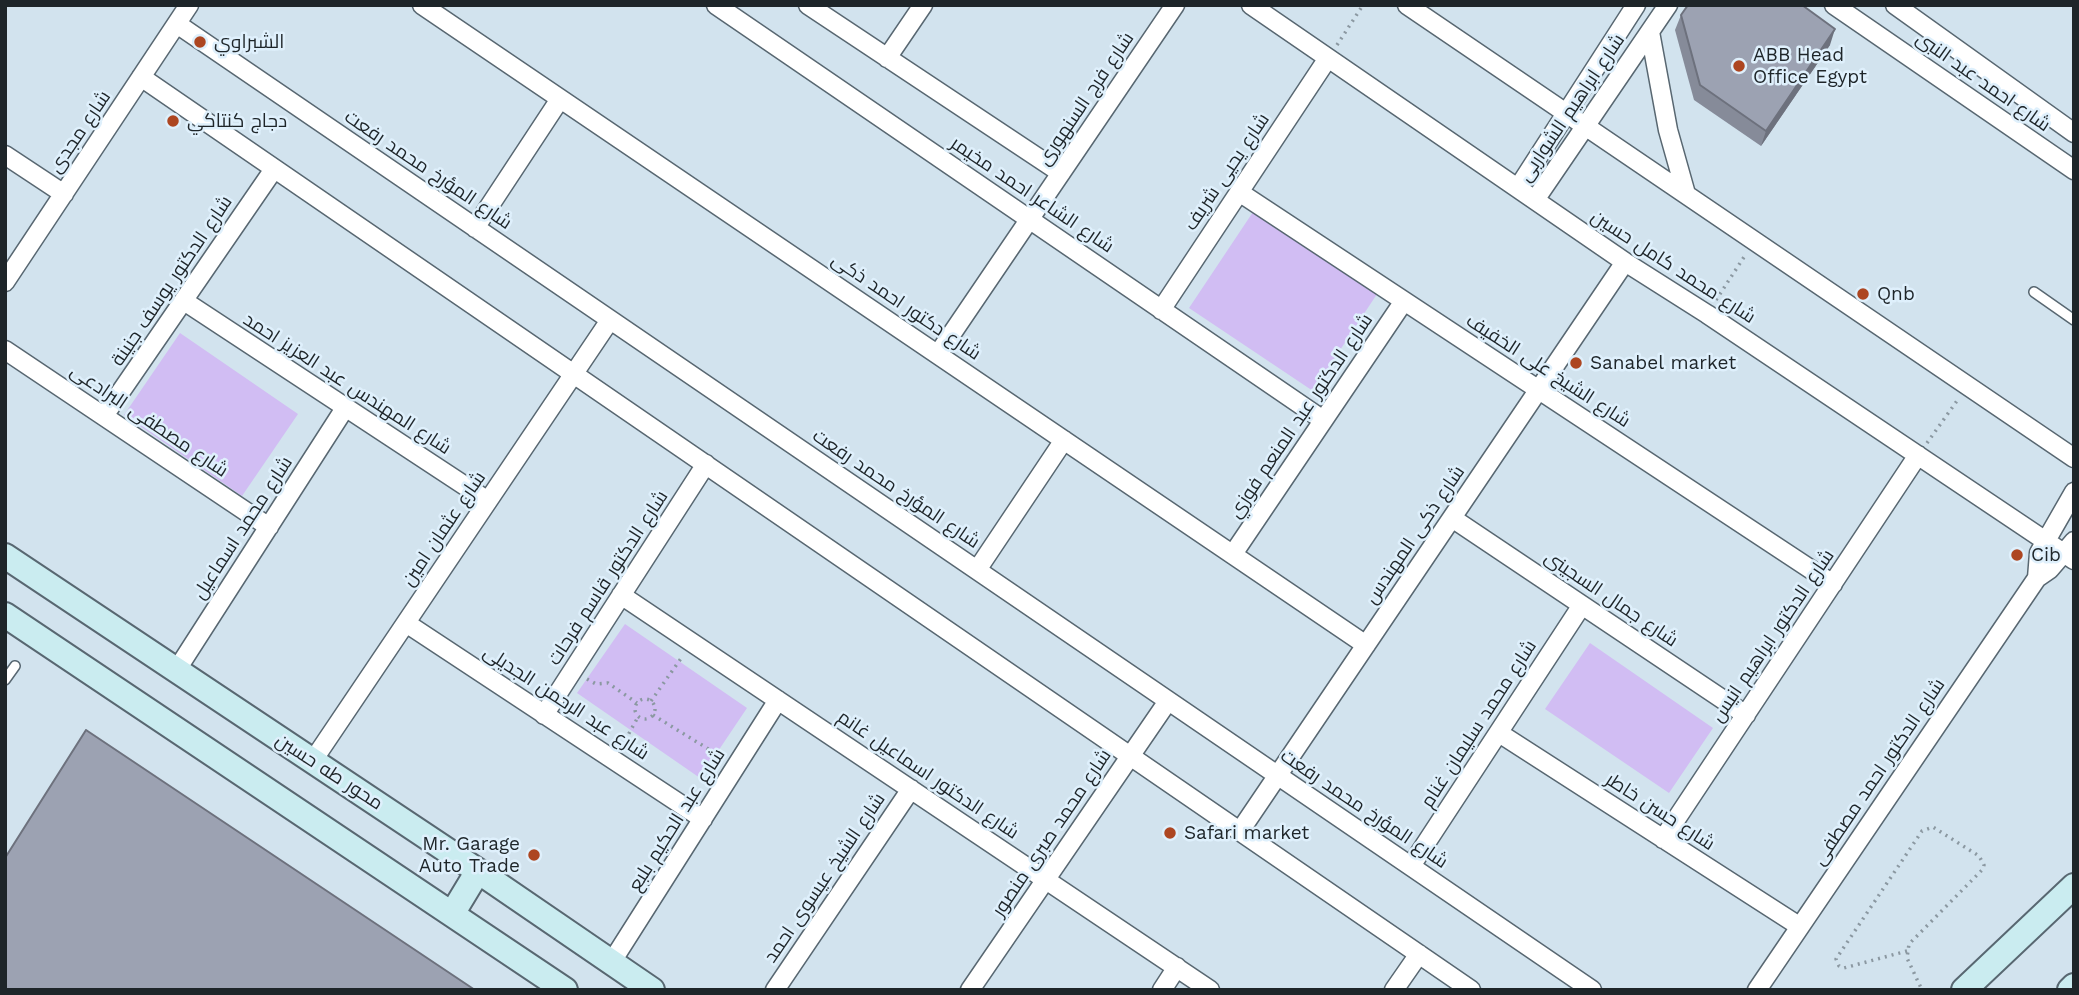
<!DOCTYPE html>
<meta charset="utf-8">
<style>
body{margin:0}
#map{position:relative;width:2079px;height:995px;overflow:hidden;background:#d2e3ee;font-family:"Work Sans",sans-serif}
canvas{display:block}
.frame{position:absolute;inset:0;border:7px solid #1e2529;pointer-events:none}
</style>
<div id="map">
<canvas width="2079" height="995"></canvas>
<div class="frame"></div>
</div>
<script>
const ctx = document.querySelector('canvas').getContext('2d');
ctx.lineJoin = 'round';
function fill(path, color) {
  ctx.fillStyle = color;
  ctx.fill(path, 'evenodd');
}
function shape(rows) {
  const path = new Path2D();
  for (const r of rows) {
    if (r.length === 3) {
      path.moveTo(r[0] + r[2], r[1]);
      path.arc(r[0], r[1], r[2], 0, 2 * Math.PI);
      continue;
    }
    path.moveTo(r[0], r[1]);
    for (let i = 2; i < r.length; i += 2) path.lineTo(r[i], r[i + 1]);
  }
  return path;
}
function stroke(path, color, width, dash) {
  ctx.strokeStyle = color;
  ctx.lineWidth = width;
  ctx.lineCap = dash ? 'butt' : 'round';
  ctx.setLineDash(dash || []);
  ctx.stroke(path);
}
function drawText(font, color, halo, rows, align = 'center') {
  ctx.font = font + ' "Work Sans",Cairo,sans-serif';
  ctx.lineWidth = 5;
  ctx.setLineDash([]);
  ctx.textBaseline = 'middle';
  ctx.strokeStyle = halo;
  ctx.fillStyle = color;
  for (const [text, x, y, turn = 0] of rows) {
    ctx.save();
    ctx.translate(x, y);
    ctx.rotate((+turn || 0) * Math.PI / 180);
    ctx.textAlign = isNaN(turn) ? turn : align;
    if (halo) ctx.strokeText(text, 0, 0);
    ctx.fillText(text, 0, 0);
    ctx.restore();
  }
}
fill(shape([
 [1253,212,1377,294,1313,391,1189,308],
 [180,333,298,414,242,496,124,415],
 [625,624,747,708,700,778,577,693],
 [1590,643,1713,728,1669,793,1545,709]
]), '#d1bdf3');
const lane = shape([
 [2034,292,2074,320],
 [5,680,15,666]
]);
const street = shape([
 [422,5,1366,645],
 [716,5,1323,420],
 [808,5,1061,173],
 [1251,5,1625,262,1707,314,2074,560],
 [1407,5,2074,458],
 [1834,5,2074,170],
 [1895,5,2074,133],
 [177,24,1592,990],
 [1650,32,1668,130,1686,194],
 [887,58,923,5],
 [141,77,1471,990],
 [5,155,64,194],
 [1518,188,1636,5],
 [1239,192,1833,584],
 [1535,200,1668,5],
 [475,228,560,99],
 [5,282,189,5],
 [184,301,488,501],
 [1161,310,1328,58],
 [5,350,269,527],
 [938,354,1175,5],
 [104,416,274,169],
 [1452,518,1746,715],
 [1233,554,1404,301],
 [977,570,1064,440],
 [2037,578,2039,553,2074,492],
 [621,595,1210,990],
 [406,623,703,819],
 [176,671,345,408],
 [544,715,706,464],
 [1499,733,1799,926],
 [312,762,610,320],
 [1240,831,1625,262],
 [1663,839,1918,455],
 [1411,866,1582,605],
 [611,963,778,700],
 [775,990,911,789],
 [970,990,1168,701],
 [1162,990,1177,967],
 [1394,990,1419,954],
 [1757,990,2037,578,2050,569,2074,541]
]);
const secondary = shape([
 [5,556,478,871,652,990],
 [5,615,565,990],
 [452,914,478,871],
 [1964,990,2074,886],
 [2070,990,2074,986]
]);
stroke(lane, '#586771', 12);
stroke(street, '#586771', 21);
stroke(secondary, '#586771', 28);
stroke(shape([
 [1337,45,1363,5],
 [1716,300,1746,254],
 [1927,443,1959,398],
 [587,679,596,684,608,683,637,703],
 [645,709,10],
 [651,701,682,657],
 [653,715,723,758],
 [622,746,638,717],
 [1907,951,1844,968,1839,966,1836,959,1922,831,1933,827,1979,856,1984,865,1983,869,1909,944,1907,958,1922,990]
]), '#8b98a1', 3.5, [2, 5]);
stroke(lane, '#fff', 9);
stroke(street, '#fff', 18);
stroke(secondary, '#caecf0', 24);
fill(shape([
 [1681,15,1830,45,1761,146,1694,100,1675,30]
]), '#868b99');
fill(shape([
 [1835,29,1830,45,1761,146,1766,131]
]), '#6d717d');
const building = shape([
 [1688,5,1802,5,1835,29,1766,131,1700,85,1681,15,1688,5],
 [86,730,475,990,5,990,5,858,86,730]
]);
fill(building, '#9ca2b2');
stroke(building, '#6d717d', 2);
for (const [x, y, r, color] of [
 [200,42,7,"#ad4621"],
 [1739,66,7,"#ad4621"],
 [173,121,7,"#ad4621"],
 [1863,294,7,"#ad4621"],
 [1576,363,7,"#ad4621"],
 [2017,555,7,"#ad4621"],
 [1170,833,7,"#ad4621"],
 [534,855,7,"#ad4621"]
]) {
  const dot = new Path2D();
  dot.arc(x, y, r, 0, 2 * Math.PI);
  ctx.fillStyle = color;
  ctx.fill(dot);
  stroke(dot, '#dff0fc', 2.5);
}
drawText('19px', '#1e2529', '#dff0fc', [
 ["الشبراوي",214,42],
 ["ABB Head",1753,55],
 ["Office Egypt",1753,77],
 ["دجاج كنتاكي",187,121],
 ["Qnb",1877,294],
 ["Sanabel market",1590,363],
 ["Cib",2031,555],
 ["Safari market",1184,833],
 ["Mr. Garage",520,844,"right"],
 ["Auto Trade",520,866,"right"]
], 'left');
drawText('19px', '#1e2529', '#dff0fc', [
 ["شارع احمد عبد النبى",1983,82,35],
 ["شارع فرج السنهورى",1086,99,-56],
 ["شارع ابراهيم الشواربى",1572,108,-56],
 ["شارع مجدى",80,132,-56],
 ["شارع المؤرخ محمد رفعت",428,170,34],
 ["شارع يحيى شريف",1227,172,-56],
 ["شارع الشاعر احمد مخيمر",1032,195,34],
 ["شارع محمد كامل حسين",1673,267,33],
 ["شارع الدكتور يوسف جنينة",172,281,-56],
 ["شارع دكتور احمد ذكى",906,307,34],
 ["شارع الشيخ على الخفيف",1548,371,33],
 ["شارع المهندس عبد العزيز احمد",347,384,33],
 ["شارع الدكتور عبد المنعم فوزي",1301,416,-56],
 ["شارع مصطفى البرادعى",149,421,34],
 ["شارع المؤرخ محمد رفعت",896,489,34],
 ["شارع محمد اسماعيل",243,528,-57],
 ["شارع عثمان امين",444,529,-56],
 ["شارع ذكى المهندس",1415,535,-56],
 ["شارع الدكتور قاسم فرحات",608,578,-57],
 ["شارع جمال السجينى",1611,599,34],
 ["شارع الدكتور ابراهيم انيس",1773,636,-56],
 ["شارع عبد الرحمن الجديلى",566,703,33],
 ["شارع محمد سليمان غنام",1479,724,-57],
 ["محور طه حسين",329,772,33],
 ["شارع الدكتور احمد مصطفى",1879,772,-56],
 ["شارع الدكتور اسماعيل غانم",928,775,34],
 ["شارع المؤرخ محمد رفعت",1364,809,34],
 ["شارع حسن خاطر",1660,812,33],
 ["شارع عبد الحكيم بلبع",677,820,-58],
 ["شارع محمد صبرى منصور",1052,833,-56],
 ["شارع الشيخ عيسوى احمد",825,878,-56]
]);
</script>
